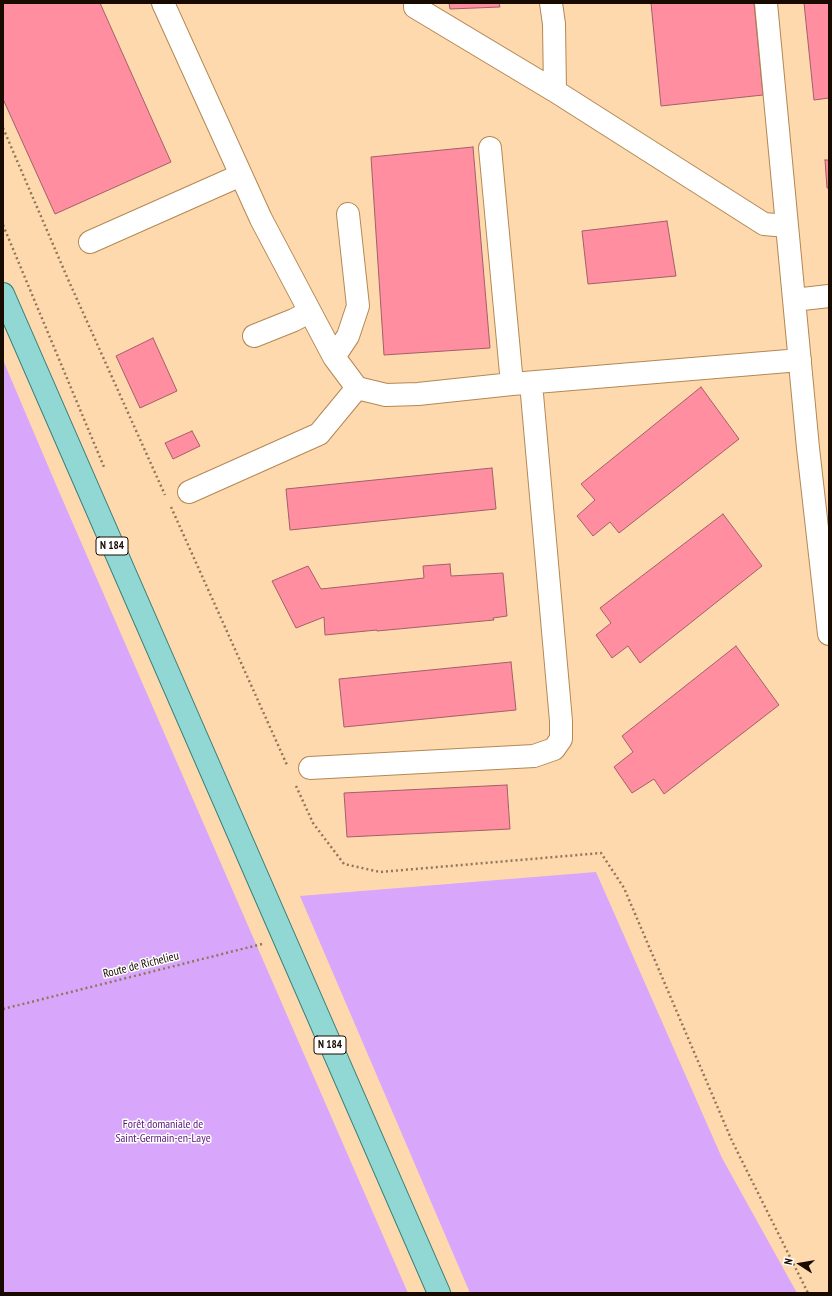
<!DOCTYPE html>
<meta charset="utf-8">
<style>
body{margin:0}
#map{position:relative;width:832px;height:1296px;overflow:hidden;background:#fed9ae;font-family:"PT Sans Narrow",sans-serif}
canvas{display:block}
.frame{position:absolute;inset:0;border:4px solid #190a00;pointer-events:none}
.north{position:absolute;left:780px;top:1244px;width:40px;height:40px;-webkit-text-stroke:3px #fff;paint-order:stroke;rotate:282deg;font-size:11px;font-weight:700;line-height:16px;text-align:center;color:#190a00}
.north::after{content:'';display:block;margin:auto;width:14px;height:18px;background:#190a00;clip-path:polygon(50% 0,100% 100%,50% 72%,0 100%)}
</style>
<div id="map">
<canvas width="832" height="1296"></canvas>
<div class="frame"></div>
<div class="north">N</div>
</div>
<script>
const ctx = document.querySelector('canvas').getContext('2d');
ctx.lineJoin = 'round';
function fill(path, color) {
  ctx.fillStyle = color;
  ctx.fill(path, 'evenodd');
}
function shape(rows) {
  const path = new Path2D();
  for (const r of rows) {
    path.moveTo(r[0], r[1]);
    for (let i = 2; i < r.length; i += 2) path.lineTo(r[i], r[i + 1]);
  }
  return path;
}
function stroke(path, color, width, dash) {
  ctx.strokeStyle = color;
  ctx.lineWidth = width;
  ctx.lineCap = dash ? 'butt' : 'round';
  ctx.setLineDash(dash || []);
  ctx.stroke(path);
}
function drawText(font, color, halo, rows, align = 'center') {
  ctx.font = font + ' "PT Sans Narrow",sans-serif';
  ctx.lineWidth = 3;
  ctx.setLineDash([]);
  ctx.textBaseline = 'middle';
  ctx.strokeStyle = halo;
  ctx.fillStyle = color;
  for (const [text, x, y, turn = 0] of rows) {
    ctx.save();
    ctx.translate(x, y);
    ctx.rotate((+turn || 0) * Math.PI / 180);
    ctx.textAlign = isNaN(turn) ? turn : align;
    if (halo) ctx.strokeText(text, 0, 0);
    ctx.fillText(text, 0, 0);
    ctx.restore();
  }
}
fill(shape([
 [3,360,57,487,408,1293,3,1293],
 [596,872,722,1158,797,1293,470,1293,300,896]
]), '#d8a6fa');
const building = shape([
 [3,3,100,3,171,162,55,214,3,99,3,3],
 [449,3,499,3,500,7,450,9,449,3],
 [651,3,754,3,763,95,661,106,651,3],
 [804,3,829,3,829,98,814,100,804,3],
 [473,147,490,348,384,355,371,157,473,147],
 [825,160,829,160,829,188,827,188,825,160],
 [667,221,676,276,588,284,582,231,667,221],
 [153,338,177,391,140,408,116,356,153,338],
 [701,387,739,439,619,533,610,522,593,536,577,516,595,500,581,484,701,387],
 [192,431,200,446,173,459,165,443,192,431],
 [492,468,496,509,290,530,286,489,492,468],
 [723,514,762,566,640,663,628,646,612,658,596,635,611,623,600,608,723,514],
 [450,564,451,576,503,573,507,616,493,618,494,620,377,631,377,630,325,635,324,617,296,628,272,581,308,566,321,589,424,578,423,566,450,564],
 [736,646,779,705,664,794,654,779,632,793,614,767,633,752,622,736,736,646],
 [511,662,516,710,344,727,339,679,511,662],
 [507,785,510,829,347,837,344,793,507,785]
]);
fill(building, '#fe8ea0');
stroke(building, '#a25f69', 1);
const minor = shape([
 [163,3,261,219,334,357,357,388,386,395,418,394,512,384,800,360],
 [415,3,415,7,555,91,764,224,787,226],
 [551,3,554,24,555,91],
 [766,3,808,448,829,634],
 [490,148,512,384],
 [90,242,241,175],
 [794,300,829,296],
 [254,336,294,320,309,312],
 [334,357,348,336,358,306,348,214],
 [189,492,319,434,357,388],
 [310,768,534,756,554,749,561,739,561,721,531,383]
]);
const major = shape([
 [3,294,439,1293]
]);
stroke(minor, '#b38854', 24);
stroke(major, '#377e77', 24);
stroke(shape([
 [3,128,67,277,165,495],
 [3,225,104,467],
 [171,507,287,765],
 [296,786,313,823,344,864,380,872,601,853,624,888,732,1141,808,1293],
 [3,1009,262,944]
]), '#90765b', 2.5, [2, 3]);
stroke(minor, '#fff', 22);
stroke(major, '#91d7d4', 22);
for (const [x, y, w] of [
 [112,546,32],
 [330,1045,32]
]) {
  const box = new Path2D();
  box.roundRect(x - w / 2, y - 9, w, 18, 3);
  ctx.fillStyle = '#fff';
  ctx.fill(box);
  stroke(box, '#190a00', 1);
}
drawText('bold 11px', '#190a00', null, [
 ["N 184",112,546],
 ["N 184",330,1045]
]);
drawText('12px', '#190a00', '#fff', [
 ["Route de Richelieu",141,965,-14]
]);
drawText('12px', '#571478', '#fff', [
 ["Forêt domaniale de",163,1125],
 ["Saint-Germain-en-Laye",163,1139]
]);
</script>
